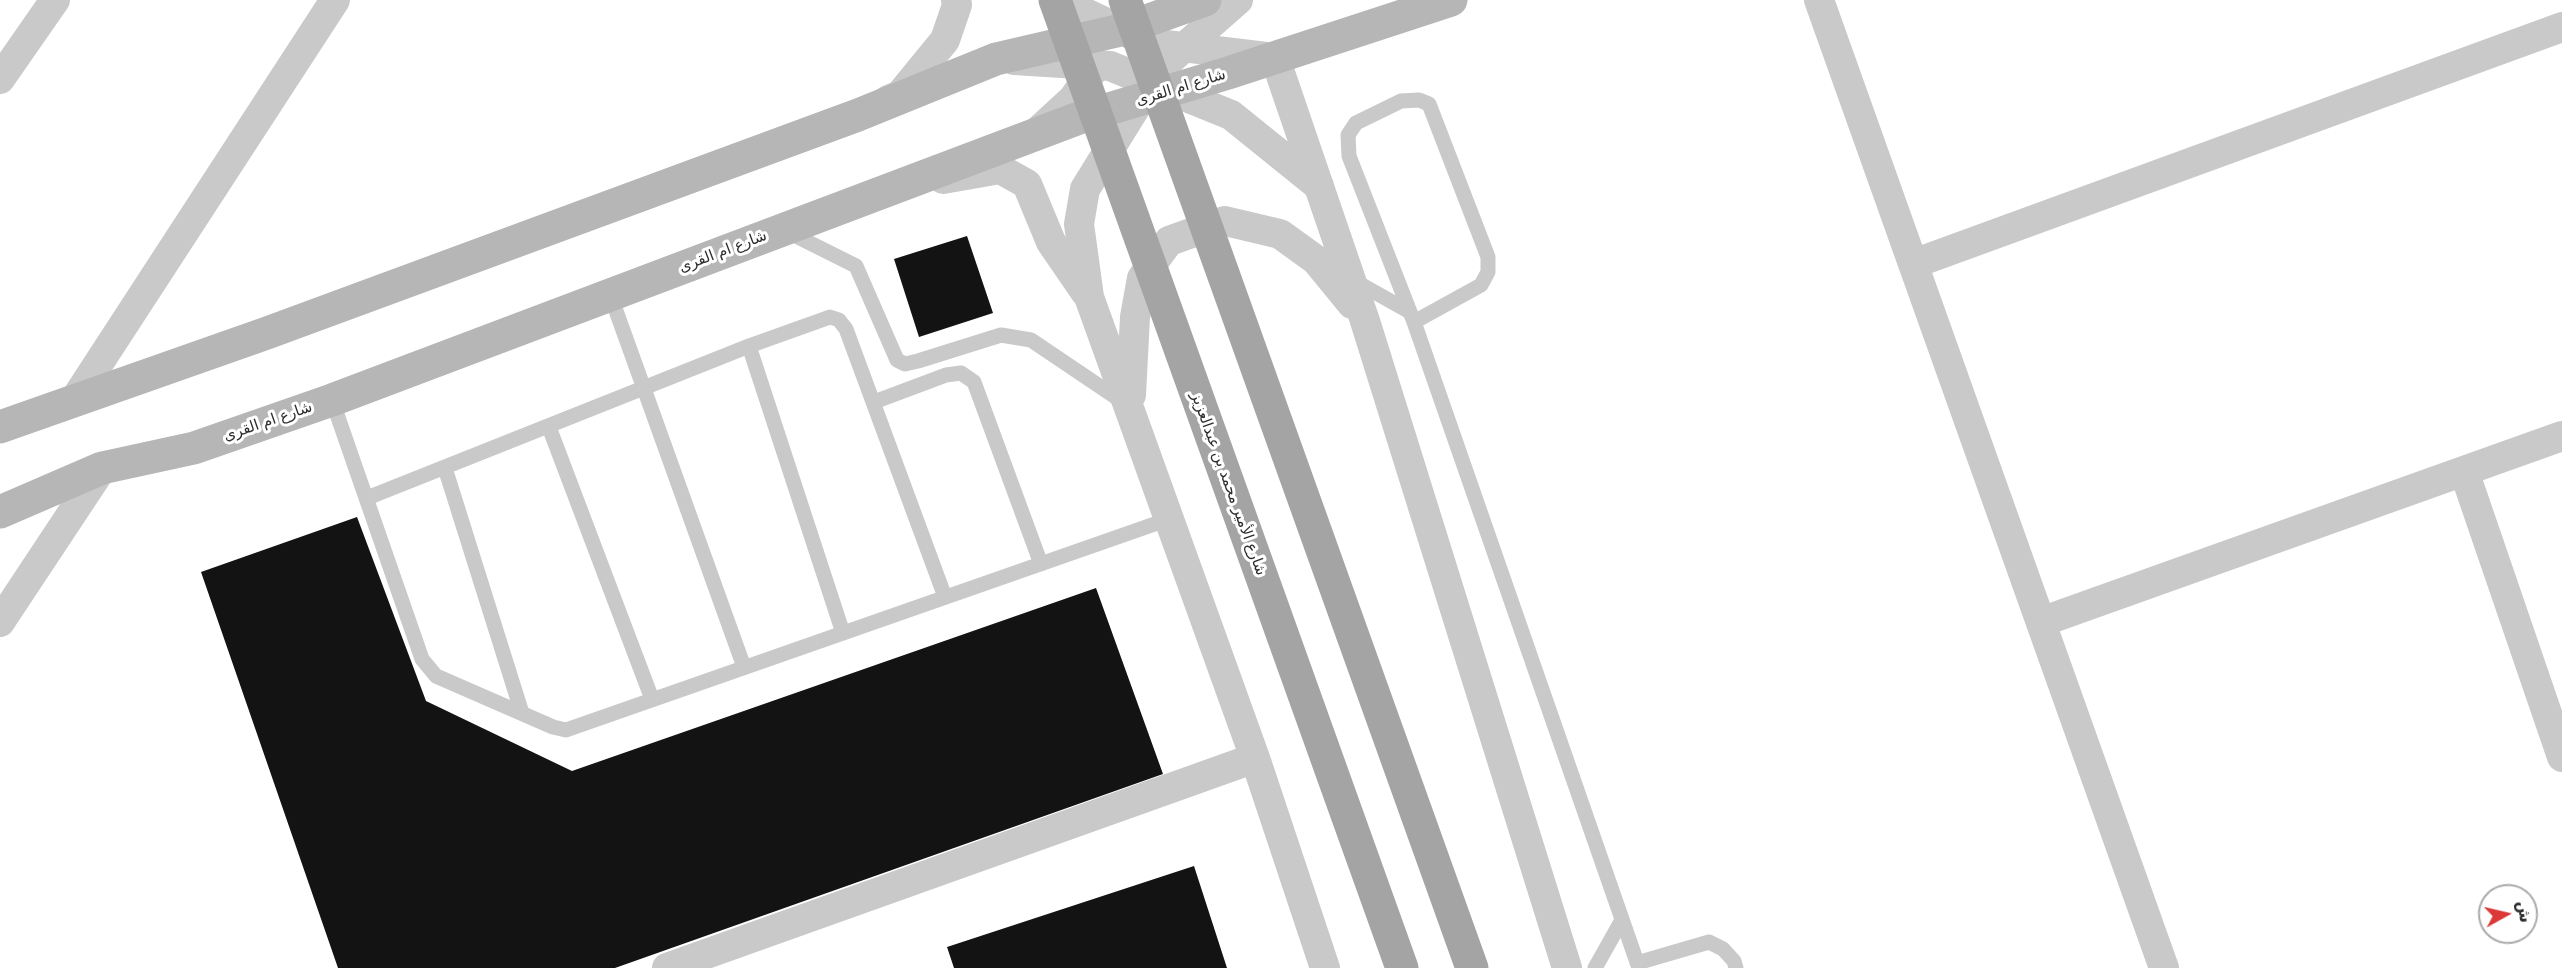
<!DOCTYPE html>
<meta charset="utf-8">
<style>
body{margin:0}
#map{position:relative;width:2562px;height:968px;overflow:hidden;background:#fff;font-family:"DejaVu Sans",Cairo,sans-serif}
canvas{display:block}
.north{position:absolute;left:2478px;top:884px;width:60px;height:60px;box-sizing:border-box;background:#fff;border:2px solid #ababab;border-radius:50%;rotate:82deg;font-size:16px;font-weight:700;line-height:24px;text-align:center;color:#2c2c2c}
.north::after{content:'';display:block;margin:auto;width:21px;height:27px;background:#db3837;clip-path:polygon(50% 0,100% 100%,50% 72%,0 100%)}
</style>
<div id="map">
<canvas width="2562" height="968"></canvas>
<div class="north">ش</div>
</div>
<script>
const ctx = document.querySelector('canvas').getContext('2d');
ctx.lineJoin = 'round';
function fill(path, color) {
  ctx.fillStyle = color;
  ctx.fill(path, 'evenodd');
}
function shape(rows) {
  const path = new Path2D();
  for (const r of rows) {
    path.moveTo(r[0], r[1]);
    for (let i = 2; i < r.length; i += 2) path.lineTo(r[i], r[i + 1]);
  }
  return path;
}
function stroke(path, color, width, dash) {
  ctx.strokeStyle = color;
  ctx.lineWidth = width;
  ctx.lineCap = dash ? 'butt' : 'round';
  ctx.setLineDash(dash || []);
  ctx.stroke(path);
}
function drawText(font, color, halo, rows, align = 'center') {
  ctx.font = font + ' "DejaVu Sans",Cairo,sans-serif';
  ctx.lineWidth = 6;
  ctx.setLineDash([]);
  ctx.textBaseline = 'middle';
  ctx.strokeStyle = halo;
  ctx.fillStyle = color;
  for (const [text, x, y, turn = 0] of rows) {
    ctx.save();
    ctx.translate(x, y);
    ctx.rotate((+turn || 0) * Math.PI / 180);
    ctx.textAlign = isNaN(turn) ? turn : align;
    if (halo) ctx.strokeText(text, 0, 0);
    ctx.fillText(text, 0, 0);
    ctx.restore();
  }
}
fill(shape([
 [967,236,993,313,919,337,894,259],
 [357,517,426,701,572,771,1096,588,1163,774,615,968,338,968,201,572],
 [1194,866,1227,968,954,968,947,947]
]), '#131313');
stroke(shape([
 [786,231,856,266,897,360,905,364,918,361,1001,335,1031,340,1123,402],
 [1353,280,1410,312],
 [610,294,744,667],
 [1414,322,1481,285,1488,272,1488,257,1429,104,1419,100,1401,101,1356,123,1348,135,1349,156,1410,312,1414,322,1639,968],
 [749,346,843,633],
 [332,400,422,659,436,676,553,727,566,730,1169,519],
 [874,402,946,375,961,373,974,382,1041,564],
 [549,427,652,699],
 [445,468,522,713],
 [367,498,749,346,830,317,839,320,846,329,945,597],
 [1637,963,1709,942,1723,949,1734,961,1736,968],
 [1595,968,1622,920]
]), '#c9c9c9', 15);
stroke(shape([
 [1058,0,1149,43,1275,58,1365,321,1567,968],
 [1238,0,1164,65,1140,100,1085,189,1079,224,1089,297,1255,758,1325,968],
 [1819,0,2164,968],
 [1014,60,1110,66,1231,115,1319,186],
 [0,79,55,0],
 [888,100,900,95,945,40,957,5,956,0],
 [1036,133,1073,99,1096,66],
 [943,179,1000,169,1027,184,1051,242,1086,293],
 [1913,264,2562,27],
 [1131,395,1135,317,1142,278,1169,241,1225,221,1280,234,1316,260,1352,304],
 [74,401,335,0],
 [2464,471,2562,757],
 [0,622,102,468],
 [2041,622,2562,436],
 [667,968,1255,758]
]), '#c9c9c9', 30);
stroke(shape([
 [0,427,267,333,858,115,996,59,1121,30,1205,0],
 [0,512,102,468,194,448,332,400,1079,118,1228,73,1451,0]
]), '#b6b6b6', 33);
stroke(shape([
 [1055,0,1402,968],
 [1125,0,1472,968]
]), '#a4a4a4', 33);
drawText('15px', '#2c2c2c', '#fff', [
 ["شارع ام القرى",1181,88,-17],
 ["شارع ام القرى",723,252,-21],
 ["شارع ام القرى",268,422,-19],
 ["شارع الأمير محمد بن عبدالعزيز",1228,484,70]
]);
</script>
